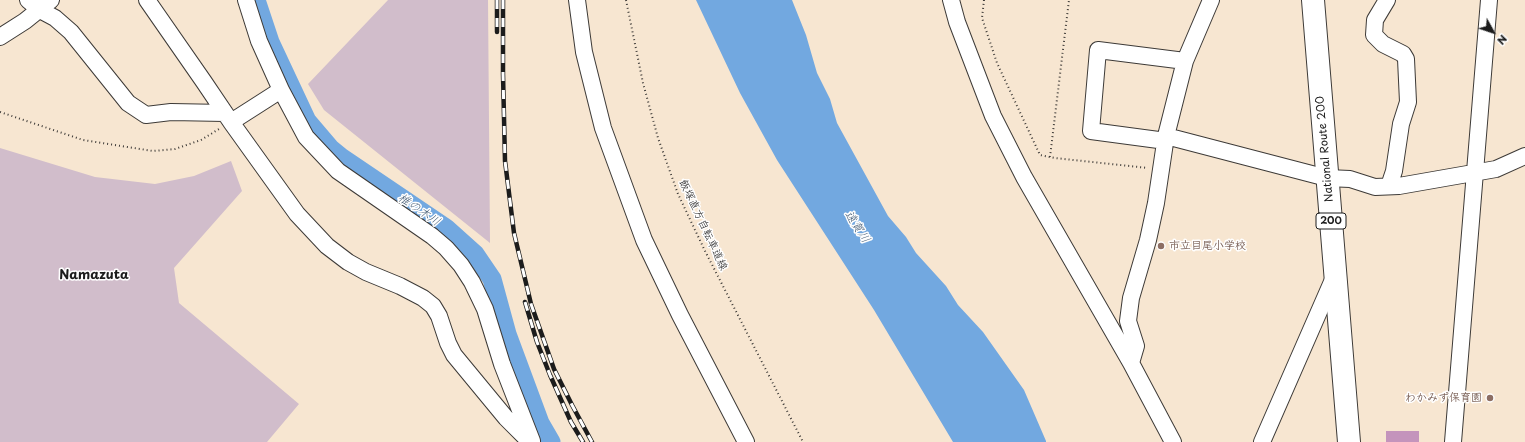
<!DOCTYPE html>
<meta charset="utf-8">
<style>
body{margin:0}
#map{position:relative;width:1525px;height:442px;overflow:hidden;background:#f7e6d1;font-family:"Playpen Sans",sans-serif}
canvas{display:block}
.north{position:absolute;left:1473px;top:12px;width:40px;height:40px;-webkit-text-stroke:3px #fff;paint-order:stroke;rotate:130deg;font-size:11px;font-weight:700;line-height:16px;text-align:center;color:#1c1c1c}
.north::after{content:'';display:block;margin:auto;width:14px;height:18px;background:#1c1c1c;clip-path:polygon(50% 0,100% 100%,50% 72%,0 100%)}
</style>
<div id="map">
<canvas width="1525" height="442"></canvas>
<div class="north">N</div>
</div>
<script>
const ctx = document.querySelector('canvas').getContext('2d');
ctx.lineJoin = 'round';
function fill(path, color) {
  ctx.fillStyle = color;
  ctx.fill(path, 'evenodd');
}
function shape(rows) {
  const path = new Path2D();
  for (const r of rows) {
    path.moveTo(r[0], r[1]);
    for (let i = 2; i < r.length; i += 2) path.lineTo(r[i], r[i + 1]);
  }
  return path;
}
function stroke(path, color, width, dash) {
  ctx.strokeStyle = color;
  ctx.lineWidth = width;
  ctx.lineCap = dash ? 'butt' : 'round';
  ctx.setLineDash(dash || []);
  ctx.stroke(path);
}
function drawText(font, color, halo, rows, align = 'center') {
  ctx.font = font + ' "Playpen Sans","Klee One",sans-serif';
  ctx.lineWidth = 3;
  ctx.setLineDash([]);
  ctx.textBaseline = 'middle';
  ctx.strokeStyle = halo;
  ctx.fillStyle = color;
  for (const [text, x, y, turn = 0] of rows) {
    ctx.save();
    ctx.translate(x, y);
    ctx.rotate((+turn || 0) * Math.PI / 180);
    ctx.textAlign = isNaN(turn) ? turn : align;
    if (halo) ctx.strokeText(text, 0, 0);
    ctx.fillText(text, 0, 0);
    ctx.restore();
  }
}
fill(shape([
 [388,0,488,0,490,243,324,110,308,84],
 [0,148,95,177,155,184,194,176,231,161,242,191,174,268,179,303,299,404,267,442,0,442]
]), '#d1bdcb');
fill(shape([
 [696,0,792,0,806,35,817,73,830,99,837,123,888,216,906,237,916,253,946,286,958,305,983,332,1024,390,1046,441,1046,442,953,442,874,310,777,160,740,93]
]), '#72a8e0');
stroke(shape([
 [256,0,270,42,307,121,330,148,341,157,446,228,475,254,492,279,507,334,540,423,551,442]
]), '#72a8e0', 19);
fill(shape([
 [1386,431,1419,431,1419,442,1386,442]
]), '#c494bc');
const minor = shape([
 [28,0,40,10,55,18,71,32,128,103,146,115,171,112,225,113],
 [147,0,204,82,231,122,297,214,327,246,348,262,366,272,400,286,423,298,433,306,439,316,448,343,454,355,506,418,530,442],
 [246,0,259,41,281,90,306,137,338,171,432,236,446,248,461,265,472,282,485,309,502,364,532,441],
 [577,0,584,52,603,128,644,240,680,315,746,442],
 [951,0,957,22,993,116,1024,177,1131,363,1173,442],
 [1387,0,1375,20,1374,35,1383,44,1403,54,1406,59,1408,102,1401,124,1394,171,1389,186],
 [0,37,25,21,51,0],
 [231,122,281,90],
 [1166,136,1327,178,1350,179,1375,187,1399,186,1496,169,1525,156],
 [1166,141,1091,131,1098,50,1185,61],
 [1131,363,1136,346,1128,321,1131,298,1148,240,1156,203,1166,136,1185,61,1211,0],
 [1262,442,1335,275],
 [1453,442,1489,0]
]);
const highway = shape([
 [1313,0,1349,442]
]);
stroke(minor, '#3d3a37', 18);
stroke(highway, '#3d3a37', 24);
stroke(shape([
 [626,0,643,83,658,138,678,194,705,251,803,442],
 [984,0,982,18,997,63,1040,155,1055,158,1148,168],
 [0,112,83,140,153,151,175,149,201,140,219,129],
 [1050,157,1069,0]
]), '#3d3a37', 2, [1, 3]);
stroke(minor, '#fff', 16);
stroke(highway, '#fff', 22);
const rail = shape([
 [497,0,497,32],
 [503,0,503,74,505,161,514,233,531,304,554,369,572,405,592,442],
 [525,302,537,342,550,375,571,422,583,442]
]);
stroke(rail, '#1c1c1c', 4.5);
stroke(rail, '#fff', 3, [9]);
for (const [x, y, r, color] of [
 [1161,246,4,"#8d6e63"],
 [1490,398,4,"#8d6e63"]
]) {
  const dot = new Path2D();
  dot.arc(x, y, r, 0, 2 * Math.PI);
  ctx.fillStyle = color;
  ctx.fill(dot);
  stroke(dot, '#fff', 1.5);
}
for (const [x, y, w] of [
 [1331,221,30]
]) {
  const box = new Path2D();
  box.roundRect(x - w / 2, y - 8, w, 16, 3);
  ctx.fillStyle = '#fff';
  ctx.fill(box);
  stroke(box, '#1c1c1c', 1);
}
drawText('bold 10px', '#1c1c1c', null, [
 ["200",1331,221]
]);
drawText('11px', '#1c1c1c', '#fff', [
 ["National Route 200",1325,149,-95],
 ["飯塚直方自転車道線",703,225,65]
]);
drawText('bold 11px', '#785e54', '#fff', [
 ["市立目尾小学校",1169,246],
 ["わかみず保育園",1482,398,"right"]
], 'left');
drawText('italic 12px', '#435b74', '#fff', [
 ["椎の木川",419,210,34],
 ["遠賀川",857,227,57]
]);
drawText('bold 13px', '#1c1c1c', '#fff', [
 ["Namazuta",94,275]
]);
</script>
